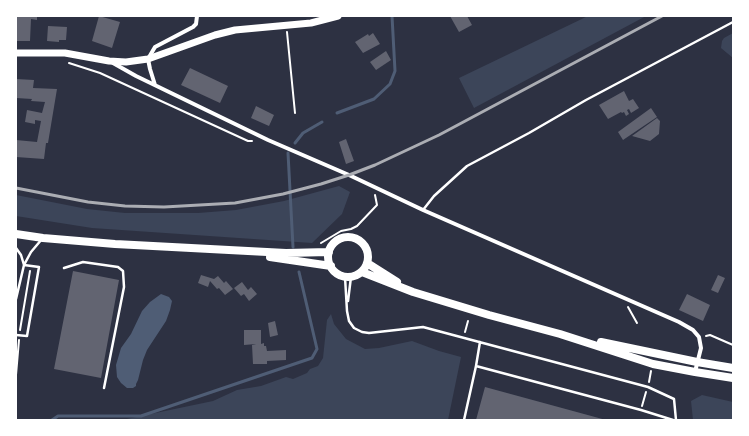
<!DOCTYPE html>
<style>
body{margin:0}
#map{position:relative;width:749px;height:436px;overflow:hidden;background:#2d3142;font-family:Ubuntu,sans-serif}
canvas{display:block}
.frame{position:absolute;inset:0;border:17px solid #fff;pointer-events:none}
</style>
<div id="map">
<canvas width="749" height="436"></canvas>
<div class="frame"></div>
</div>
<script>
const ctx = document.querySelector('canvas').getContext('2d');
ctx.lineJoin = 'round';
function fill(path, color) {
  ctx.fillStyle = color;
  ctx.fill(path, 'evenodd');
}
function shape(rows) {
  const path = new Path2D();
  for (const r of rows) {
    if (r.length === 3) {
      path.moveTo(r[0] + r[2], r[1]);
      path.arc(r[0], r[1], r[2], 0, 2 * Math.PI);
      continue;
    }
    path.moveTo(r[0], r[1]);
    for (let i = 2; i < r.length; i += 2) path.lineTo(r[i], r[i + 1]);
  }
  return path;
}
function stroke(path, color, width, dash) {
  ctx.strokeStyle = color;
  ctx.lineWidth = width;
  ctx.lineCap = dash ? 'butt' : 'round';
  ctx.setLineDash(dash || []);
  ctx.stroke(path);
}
fill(shape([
 [588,16,646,16,474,108,459,78],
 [733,33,733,58,721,48,722,41,724,38],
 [339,186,350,192,342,214,312,243,92,228,16,216,16,195,87,209,125,213,198,213,236,210,284,201],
 [331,314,334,324,346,339,365,349,379,348,412,341,439,351,461,357,448,420,122,420,213,401,237,390,261,386,286,377,293,379,307,373,310,369,318,366,323,358,327,320],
 [702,395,733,402,733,420,693,420,691,401]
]), '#3c4559');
fill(shape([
 [161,294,169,297,172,301,170,310,166,321,147,350,143,360,138,380,136,384,136,386,133,388,127,388,121,383,117,377,116,365,121,348,131,334,142,311,150,302]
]), '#4f5d75');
stroke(shape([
 [337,113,374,99,390,84,395,71,392,16],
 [295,143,303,133,322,122],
 [288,153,293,247],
 [52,420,58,416,141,416,312,358,317,349,299,272]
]), '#4f5d75', 3);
fill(shape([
 [17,16,37,16,37,20,31,19,30,41,16,41],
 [99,16,120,22,112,48,92,41],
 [450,16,467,16,472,25,459,32],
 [48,26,67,27,66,40,59,40,59,42,47,41],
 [373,33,380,44,363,53,355,42,368,34,369,36],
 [386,51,391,60,376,70,370,62],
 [190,68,228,86,220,103,181,85],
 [16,79,34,80,33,88,57,89,48,143,46,143,44,159,16,157,16,140,37,142,41,121,35,120,35,124,25,122,27,110,42,113,45,102,31,101,32,99,16,98],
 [624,91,629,101,633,99,639,108,631,113,629,109,627,110,629,114,626,116,624,112,622,113,621,112,608,119,599,105],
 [256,106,274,115,269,126,251,118],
 [651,108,657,117,623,140,618,132],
 [657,118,660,121,659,134,650,141,632,136],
 [346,139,354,161,346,164,339,142],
 [73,271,119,280,101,378,54,369],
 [201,275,214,279,218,276,224,283,226,281,233,289,225,295,219,288,217,289,210,281,208,287,198,283],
 [718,275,725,278,718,293,711,290],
 [242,282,248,290,251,287,257,294,249,301,244,294,241,296,234,288],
 [687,294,710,305,703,321,679,310],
 [275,321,278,335,270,337,268,323],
 [244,330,261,330,261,344,264,343,264,346,266,346,267,351,286,350,286,360,267,361,267,364,253,364,252,345,256,344,244,345],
 [485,387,606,420,476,420]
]), '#626471');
stroke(shape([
 [287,32,295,113],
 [69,63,100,73,248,141,252,141],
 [321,243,341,231,351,229,357,226,377,205,375,195],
 [628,307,637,323],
 [20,330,30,271],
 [465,332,468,321],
 [706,336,710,335,733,345],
 [16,375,19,340],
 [649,382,651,371],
 [642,406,646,392]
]), '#fff', 2);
stroke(shape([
 [423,210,434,196,467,166,529,133,586,100,733,22],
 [16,248,21,255,24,265,16,299],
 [24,265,31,252,42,239],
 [64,268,83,262,118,267,123,271,124,287,104,388],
 [345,277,347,311,349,321,354,328,362,332,369,333,423,327,648,387,674,399,676,420],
 [348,301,351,277],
 [16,335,27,336,39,267,24,265],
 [480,342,476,366,641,410,673,420],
 [464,420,476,366]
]), '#fff', 2.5);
stroke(shape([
 [113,63,136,76,268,140,349,175,423,210,679,322,693,330,699,337,701,348,695,372],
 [155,85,150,69,148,59,155,47,193,27,196,24,197,16]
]), '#fff', 4);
stroke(shape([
 [16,53,65,53,109,61,126,62,148,59,215,35,235,30,311,23,338,16]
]), '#fff', 7);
stroke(shape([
 [16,234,43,238,115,244,286,253,329,252],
 [348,257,20],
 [270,257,331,266],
 [367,263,397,282],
 [362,272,413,292,489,315,560,334,653,364,695,372,733,378],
 [601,342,697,362,733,368]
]), '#fff', 8);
stroke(shape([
 [16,188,88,202,125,206,164,207,235,203,283,194,321,184,349,175,375,165,439,135,662,16]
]), '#abadb3', 3);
</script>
